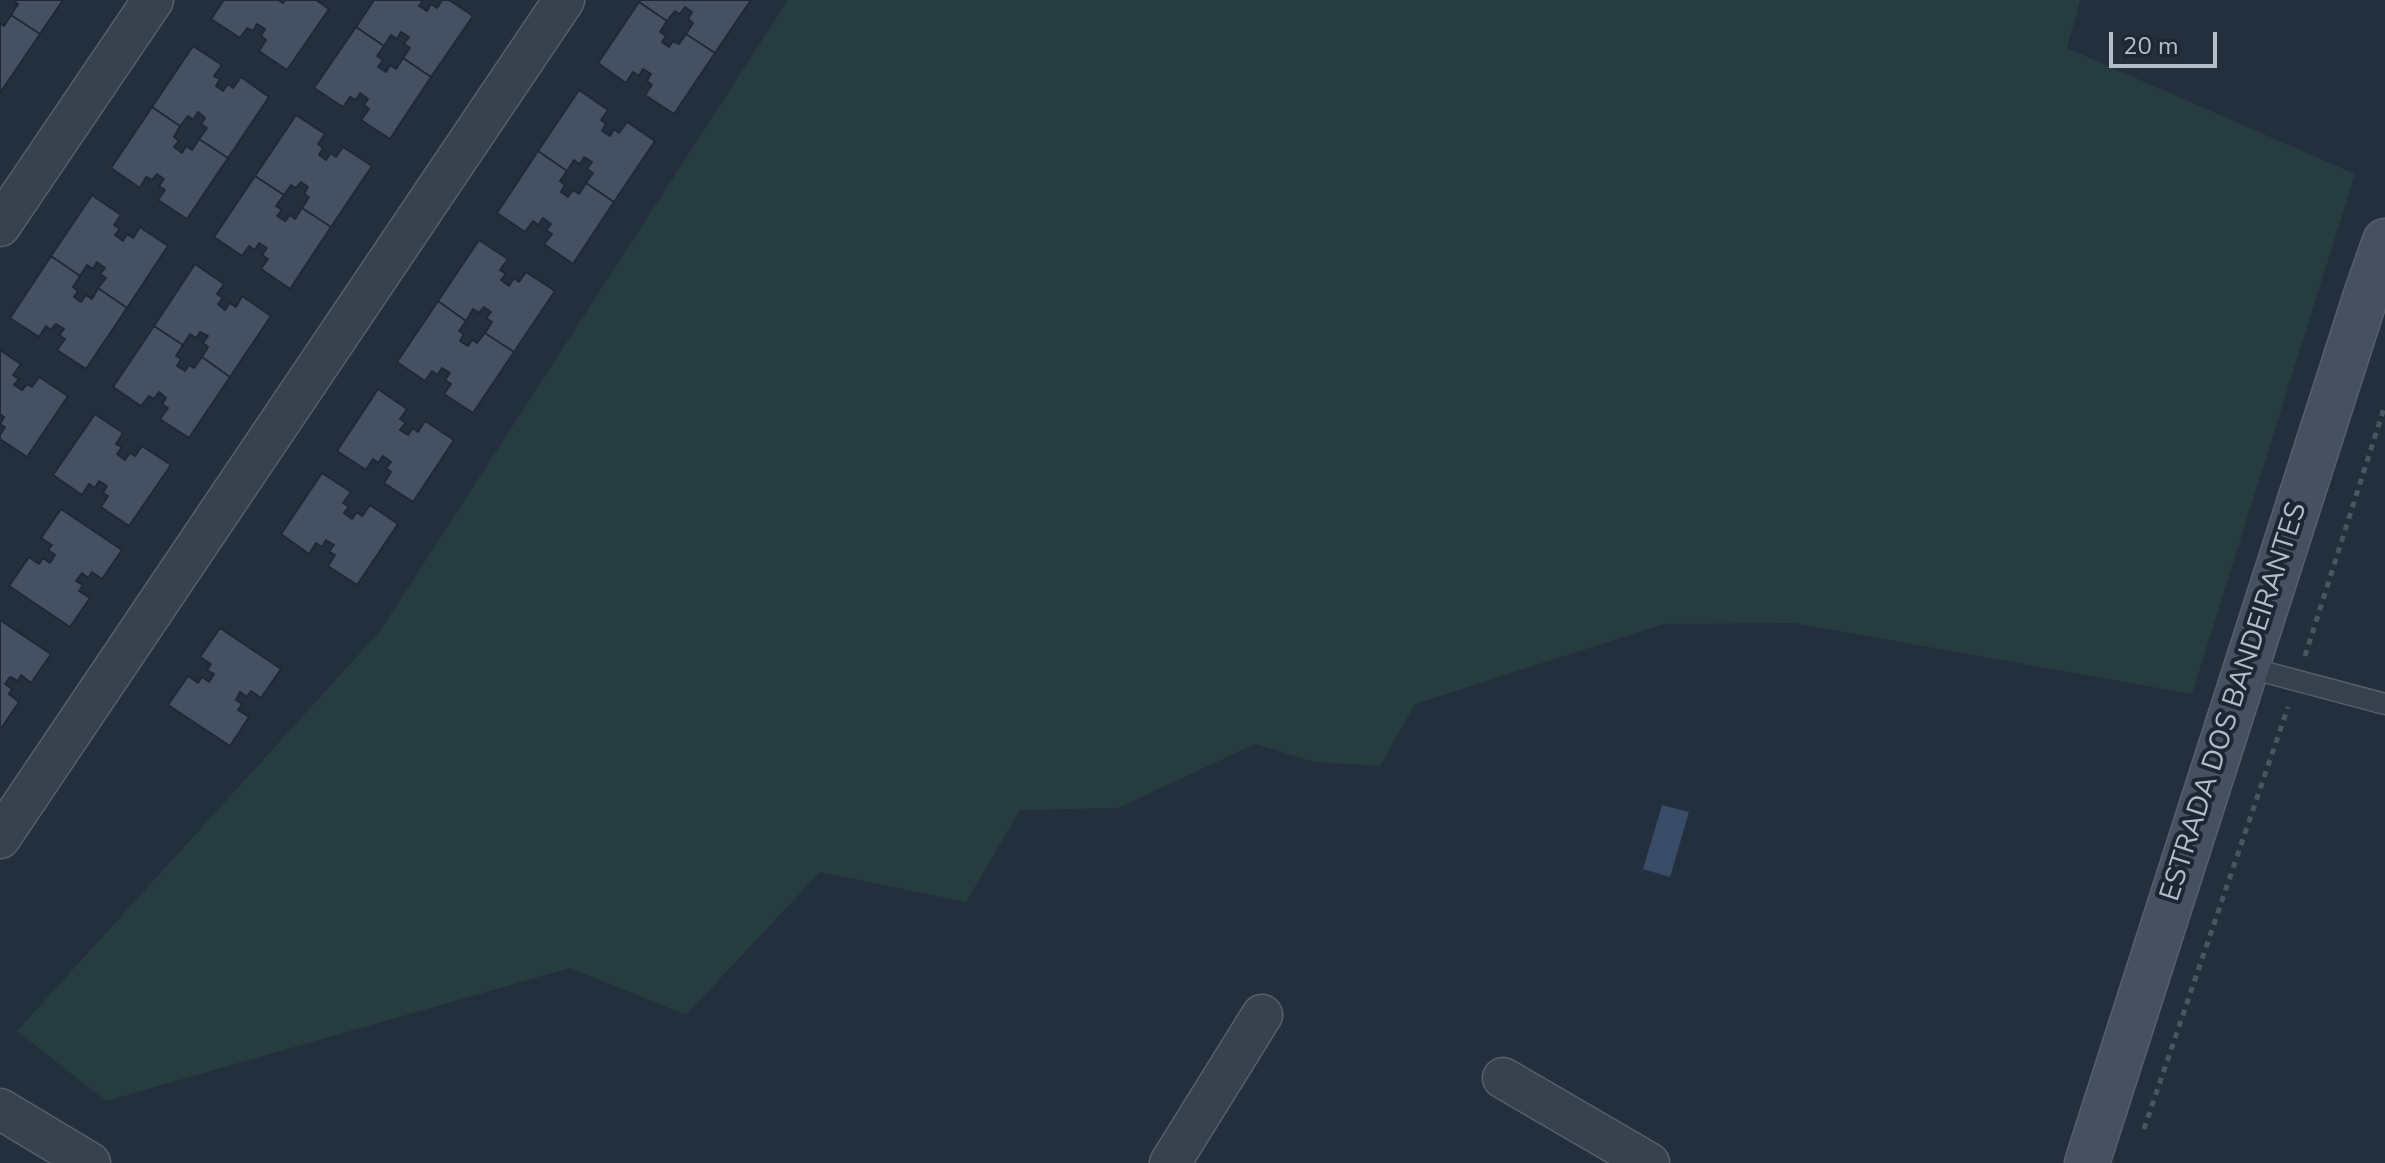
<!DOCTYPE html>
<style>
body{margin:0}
#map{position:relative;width:2385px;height:1163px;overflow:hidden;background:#242f3e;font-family:"Nunito Sans",sans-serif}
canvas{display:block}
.scale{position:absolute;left:2109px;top:32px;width:108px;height:36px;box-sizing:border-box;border:4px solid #b4bcc9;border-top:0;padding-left:10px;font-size:24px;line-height:28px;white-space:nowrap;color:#b4bcc9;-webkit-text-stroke:6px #1d2633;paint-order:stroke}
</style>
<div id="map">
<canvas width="2385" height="1163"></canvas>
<div class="scale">20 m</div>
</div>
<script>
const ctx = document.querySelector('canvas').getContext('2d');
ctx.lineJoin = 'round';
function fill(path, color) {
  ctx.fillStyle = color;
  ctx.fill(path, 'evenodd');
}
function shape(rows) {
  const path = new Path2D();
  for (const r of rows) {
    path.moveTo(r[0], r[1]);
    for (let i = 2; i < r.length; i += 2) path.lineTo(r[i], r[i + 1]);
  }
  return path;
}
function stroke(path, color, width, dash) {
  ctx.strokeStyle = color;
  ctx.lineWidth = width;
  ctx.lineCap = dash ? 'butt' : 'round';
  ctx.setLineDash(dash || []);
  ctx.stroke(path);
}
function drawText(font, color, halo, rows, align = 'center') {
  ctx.font = font + ' "Nunito Sans",sans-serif';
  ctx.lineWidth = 8;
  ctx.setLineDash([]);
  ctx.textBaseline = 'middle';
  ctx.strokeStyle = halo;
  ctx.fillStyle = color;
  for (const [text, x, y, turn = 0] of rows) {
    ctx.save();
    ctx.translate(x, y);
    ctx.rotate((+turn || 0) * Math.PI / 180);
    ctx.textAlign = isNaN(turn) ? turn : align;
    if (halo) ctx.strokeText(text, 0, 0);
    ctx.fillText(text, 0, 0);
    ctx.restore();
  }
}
fill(shape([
 [788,0,2080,0,2067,48,2355,174,2192,694,1794,623,1664,624,1415,704,1380,766,1315,762,1255,744,1118,808,1020,810,966,902,820,872,686,1015,570,968,106,1101,17,1031,380,631]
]), '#263c3f');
fill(shape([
 [1662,805,1689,812,1670,877,1643,869]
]), '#394c67');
const building = shape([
 [63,0,40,34,11,15,18,4,13,0,63,0],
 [224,0,278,0,283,3,285,0,316,0,329,9,287,70,259,51,266,40,261,36,265,29,257,24,253,31,247,28,240,38,211,19,224,0],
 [374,0,423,0,419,6,427,11,431,4,437,8,442,0,449,0,473,16,431,77,403,58,410,48,404,44,409,37,401,32,397,39,391,35,384,46,356,27,374,0],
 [640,0,751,0,715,53,686,34,693,23,688,19,692,12,685,7,680,14,675,11,667,21,639,2,640,0],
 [639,2,667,21,660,32,666,36,662,42,669,47,673,41,679,44,686,34,715,53,674,114,645,95,652,85,647,81,651,74,643,69,639,76,633,72,626,83,598,63,639,2],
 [11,15,40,34,0,93,0,23,4,26,11,15],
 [356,27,384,46,377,56,383,60,378,67,386,72,390,65,396,69,403,58,431,77,390,139,361,120,369,109,364,105,368,99,360,93,356,100,350,97,343,107,314,88,356,27],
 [193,46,222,65,214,76,220,79,216,86,223,91,228,84,233,88,241,77,269,97,228,158,199,139,207,128,201,124,205,118,198,112,193,120,188,116,180,126,152,107,193,46],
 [579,90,608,110,601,120,606,124,602,131,610,136,614,129,619,133,627,122,655,141,614,202,586,183,593,173,587,169,592,162,584,157,580,164,574,160,567,171,538,151,579,90],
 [152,107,180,126,174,137,179,141,174,147,182,153,186,146,192,150,199,139,228,158,187,219,158,200,165,190,159,186,164,179,157,174,152,180,146,177,140,188,111,168,152,107],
 [296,115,325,134,318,144,323,148,319,155,326,160,331,153,336,157,343,147,372,166,331,227,302,208,309,197,304,194,308,187,301,182,296,188,291,185,284,195,255,176,296,115],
 [538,151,567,171,560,181,565,185,561,192,568,197,573,190,579,194,586,183,614,202,573,264,544,244,552,234,546,230,551,224,543,218,538,225,533,221,525,232,497,213,538,151],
 [255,176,284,195,276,206,282,210,277,216,285,221,290,215,295,219,302,208,331,227,290,289,261,269,268,259,262,255,267,248,259,243,255,250,249,246,242,256,214,237,255,176],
 [92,195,121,215,114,225,120,229,115,235,123,241,127,234,133,238,140,227,168,246,127,308,98,288,106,278,100,274,105,268,97,262,93,269,87,265,80,276,51,256,92,195],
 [479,240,508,259,500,270,506,274,501,280,509,286,514,278,519,282,526,272,555,291,514,352,485,333,492,322,486,318,491,312,484,307,479,313,473,309,466,321,438,301,479,240],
 [51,256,80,276,73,287,78,291,74,297,81,302,86,295,92,299,98,288,127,308,86,369,57,350,65,339,59,335,64,329,56,324,51,330,46,326,39,337,10,318,51,256],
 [195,264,224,284,217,294,223,298,218,304,225,310,230,303,236,307,242,296,271,316,230,377,202,357,208,347,203,343,208,336,200,332,196,338,190,334,183,345,154,326,195,264],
 [438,301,466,321,459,331,464,334,460,341,468,346,472,340,477,343,485,333,514,352,473,413,444,394,451,384,445,380,450,373,442,368,437,375,432,371,425,381,397,362,438,301],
 [154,326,183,345,176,356,181,359,177,366,185,371,189,365,194,368,202,357,230,377,189,438,160,419,168,408,162,404,166,398,159,392,154,399,149,396,141,406,113,387,154,326],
 [0,350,21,364,13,375,19,379,14,385,22,390,27,384,32,387,39,377,68,396,27,457,0,439,0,435,5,427,0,424,4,417,0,414,0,350],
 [378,389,407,409,400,419,406,423,400,430,408,435,413,428,418,432,425,421,454,440,413,502,384,483,391,472,386,468,391,462,383,456,378,463,373,459,366,470,337,451,378,389],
 [95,414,123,433,116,444,122,447,117,454,125,460,130,453,135,456,142,446,171,465,129,526,101,507,108,496,103,493,107,486,99,481,95,488,89,484,82,495,53,475,95,414],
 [322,473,351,492,343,503,349,507,344,513,352,519,357,512,362,516,370,505,398,524,357,585,328,566,335,555,329,552,334,545,326,540,322,547,316,543,309,554,281,534,322,473],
 [61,509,122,550,102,579,92,572,88,578,82,573,76,581,83,585,79,591,90,598,70,627,9,586,29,557,39,564,43,558,50,563,55,555,48,550,52,545,41,538,61,509],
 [0,620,51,654,31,683,21,675,18,681,10,677,5,684,12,689,9,694,19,702,0,730,0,620],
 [220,628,281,669,261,698,251,691,247,697,240,692,236,700,242,704,238,710,249,717,230,746,168,705,188,676,198,683,202,677,209,682,214,674,207,670,211,664,200,657,220,628]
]);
fill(building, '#455162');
stroke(building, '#1f2835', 2);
const service = shape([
 [2246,667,2385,704]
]);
const minor = shape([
 [0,226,153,0],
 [0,838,564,0],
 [1503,1078,1649,1163],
 [0,1109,90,1163],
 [1170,1163,1262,1015]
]);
const secondary = shape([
 [2087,1163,2367,292,2385,241]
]);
stroke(service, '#565f6c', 23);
stroke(minor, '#565f6c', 43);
stroke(secondary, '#565f6c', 47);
stroke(shape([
 [2305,656,2385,405],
 [2144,1129,2288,707]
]), '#44595c', 5, [6, 6]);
stroke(service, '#38414e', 20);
stroke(minor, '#38414e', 40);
stroke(secondary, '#465061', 44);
drawText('28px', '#b4bcc9', '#1d2633', [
 ["ESTRADA DOS BANDEIRANTES",2235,702,-72]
]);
</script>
